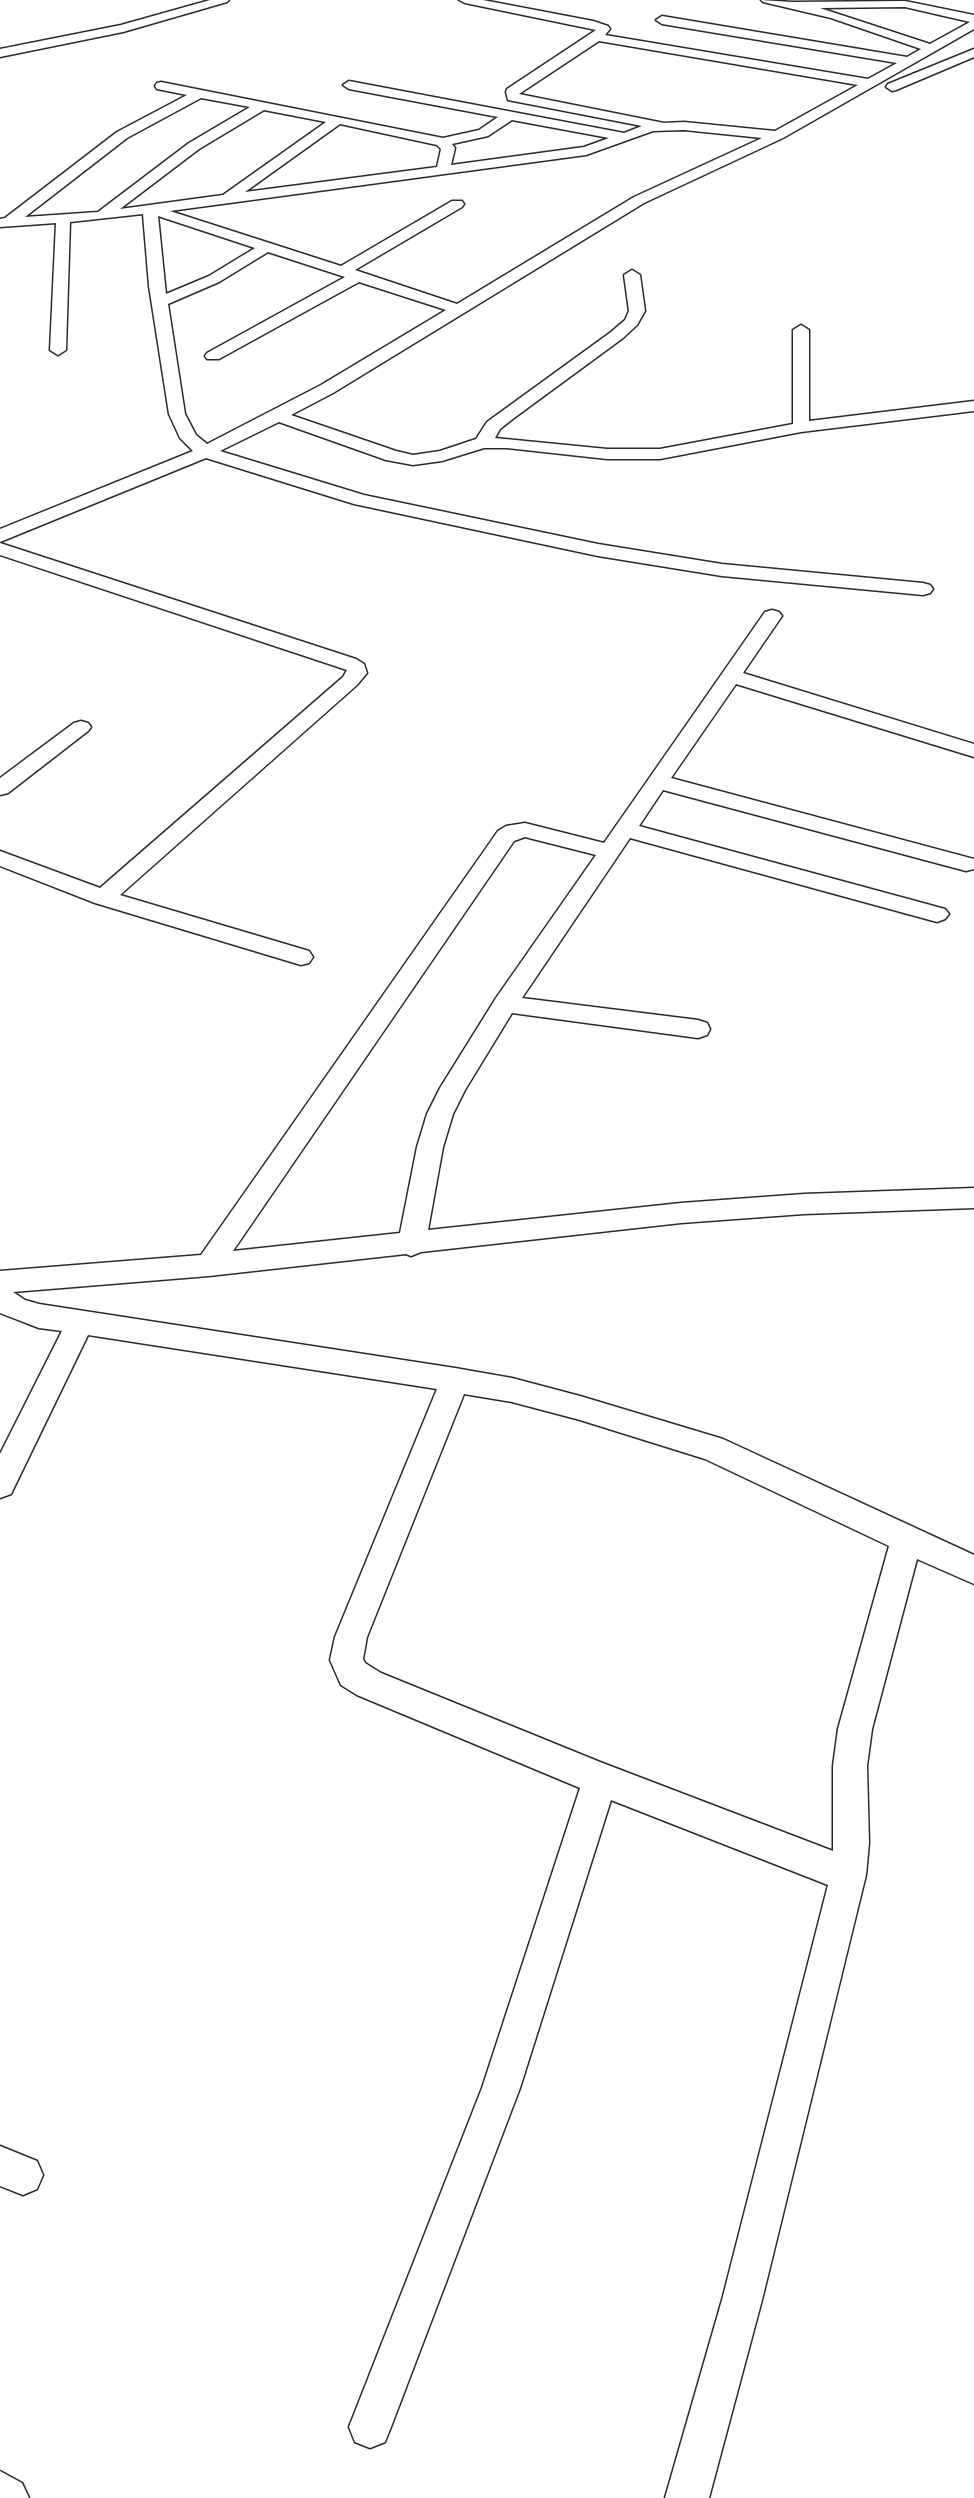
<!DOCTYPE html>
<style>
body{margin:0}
canvas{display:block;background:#fff}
</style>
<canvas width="974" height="2498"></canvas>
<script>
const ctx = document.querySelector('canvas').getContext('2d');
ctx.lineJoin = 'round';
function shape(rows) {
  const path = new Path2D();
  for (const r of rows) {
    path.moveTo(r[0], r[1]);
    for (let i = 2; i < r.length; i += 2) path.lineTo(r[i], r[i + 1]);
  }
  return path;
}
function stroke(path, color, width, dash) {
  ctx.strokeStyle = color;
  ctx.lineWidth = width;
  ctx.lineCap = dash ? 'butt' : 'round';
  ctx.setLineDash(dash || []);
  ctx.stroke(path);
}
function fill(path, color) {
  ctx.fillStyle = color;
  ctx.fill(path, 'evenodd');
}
const minor = shape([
 [210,0,229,0,227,2,123,32,0,57,0,49,121,25,210,0],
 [459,0,483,0,593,21,608,26,610,29,605,35,868,79,897,63,662,24,656,20,662,16,907,57,921,49,831,18,763,2,761,0,792,2,905,1,974,15,974,29,783,138,644,203,333,393,291,415,396,451,413,455,440,451,476,439,487,422,611,332,625,320,629,311,624,275,632,270,640,275,645,311,637,325,623,338,514,418,500,429,495,438,607,449,660,449,793,424,793,330,801,325,809,330,809,421,974,401,974,411,801,432,660,459,607,459,507,448,484,448,442,461,413,465,386,460,279,422,220,451,364,495,598,544,722,564,923,583,930,585,933,589,930,593,923,595,722,576,598,556,354,504,206,458,0,542,0,529,193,451,180,438,169,414,149,286,143,214,70,222,66,350,58,355,50,350,56,223,0,227,0,219,5,218,117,132,187,95,157,89,155,86,157,83,161,82,443,138,479,130,498,117,349,89,343,85,349,81,624,133,642,126,508,100,506,92,507,89,596,30,465,3,459,0],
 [905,7,970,22,930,44,820,8,905,7],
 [599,41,858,85,775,131,684,122,664,123,519,94,599,41],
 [201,98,250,107,189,143,98,212,25,217,127,138,201,98],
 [264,110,326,122,223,195,120,209,199,149,264,110],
 [512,120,609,138,584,147,451,165,455,148,452,144,488,136,512,120],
 [340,124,437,145,441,149,437,167,245,192,340,124],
 [684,130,762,138,634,197,457,304,355,270,462,207,464,204,462,201,452,201,341,266,170,211,586,155,653,131,684,130],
 [158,216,255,248,209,276,166,294,158,216],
 [268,252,345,277,207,353,205,356,207,359,219,359,359,282,446,310,321,385,207,444,196,435,185,414,168,304,219,282,268,252],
 [974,49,974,57,896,90,892,91,886,87,888,84,974,49],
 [0,543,356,659,364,664,367,673,357,685,120,895,309,951,313,957,309,963,301,965,95,903,0,866,0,851,100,888,343,677,347,670,0,555,0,543],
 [772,610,779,612,782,616,743,673,974,744,974,757,736,684,671,778,974,859,974,869,966,871,663,790,639,826,945,909,949,914,945,919,937,922,630,838,522,998,698,1020,707,1023,710,1029,707,1035,698,1038,512,1013,465,1090,453,1114,443,1147,428,1230,681,1203,804,1194,974,1188,974,1208,804,1214,681,1223,421,1252,411,1256,406,1254,209,1276,13,1292,25,1300,39,1304,455,1368,512,1378,580,1396,723,1439,974,1555,974,1584,917,1559,872,1729,867,1766,869,1843,866,1875,762,2300,709,2498,665,2498,722,2300,828,1885,611,1800,520,2088,391,2427,385,2442,370,2448,355,2442,349,2427,482,2088,580,1788,357,1695,341,1685,330,1660,335,1637,437,1389,88,1335,11,1494,0,1498,0,1454,62,1331,39,1328,0,1313,0,1271,201,1255,498,831,506,826,525,823,604,843,765,612,772,610],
 [525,837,596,855,496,998,440,1088,427,1114,417,1147,400,1233,233,1251,514,841,525,837],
 [464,1394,512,1402,580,1420,705,1459,889,1546,838,1729,833,1766,833,1851,600,1762,381,1673,365,1663,363,1659,367,1637,464,1394],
 [81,721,88,723,91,727,88,731,8,793,0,795,0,778,74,723,81,721],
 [0,2146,37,2161,43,2175,37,2189,23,2195,0,2186,0,2146],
 [0,2471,22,2483,29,2498,0,2498,0,2471]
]);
stroke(minor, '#2b2b2b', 3);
fill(minor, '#fff');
</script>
